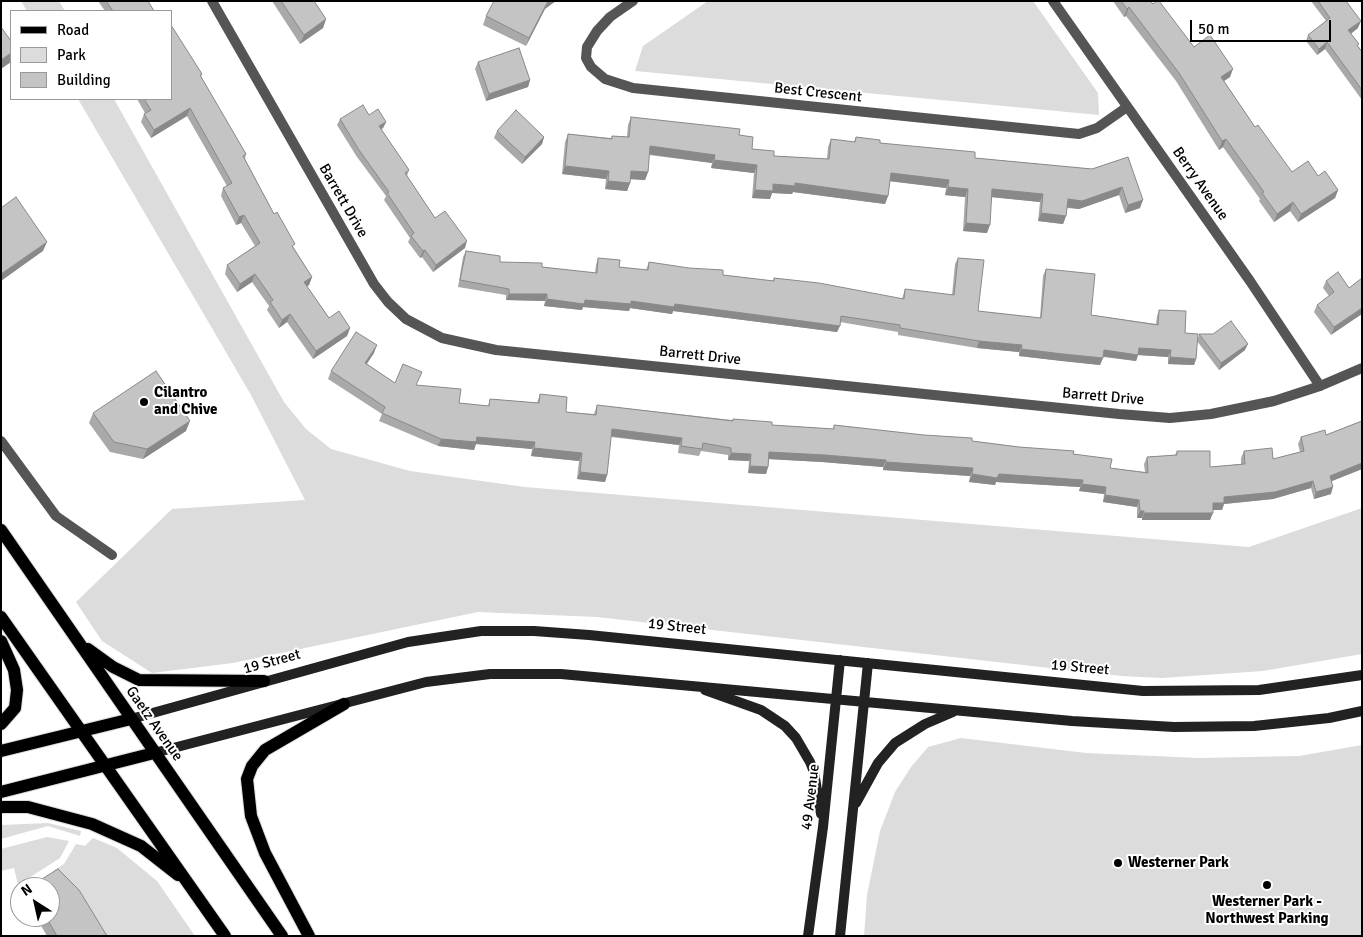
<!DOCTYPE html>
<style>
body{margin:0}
#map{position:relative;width:1363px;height:937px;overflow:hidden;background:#fff;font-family:Signika,sans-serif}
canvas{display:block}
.frame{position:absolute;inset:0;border:2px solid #000;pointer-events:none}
.legend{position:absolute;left:10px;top:10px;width:162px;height:90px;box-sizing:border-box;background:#fff;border:1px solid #999;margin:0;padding:6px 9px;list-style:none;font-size:15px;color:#000}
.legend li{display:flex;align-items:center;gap:10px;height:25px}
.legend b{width:25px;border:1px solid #999}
.north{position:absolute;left:10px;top:877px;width:50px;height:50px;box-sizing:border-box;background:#fff;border:1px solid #999;border-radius:50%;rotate:325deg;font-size:14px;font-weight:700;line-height:20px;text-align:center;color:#000}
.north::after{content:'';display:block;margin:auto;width:18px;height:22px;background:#000;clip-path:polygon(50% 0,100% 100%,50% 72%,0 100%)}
.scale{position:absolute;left:1190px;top:20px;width:141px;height:22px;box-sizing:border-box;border:2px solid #000;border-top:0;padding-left:6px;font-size:15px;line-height:18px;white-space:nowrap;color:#000;-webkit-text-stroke:4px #fff;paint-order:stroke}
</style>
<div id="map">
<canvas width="1363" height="937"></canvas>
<div class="frame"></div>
<ul class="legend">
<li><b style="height:6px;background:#000"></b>Road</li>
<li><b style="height:14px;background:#dcdcdc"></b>Park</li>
<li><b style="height:14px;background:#c4c4c4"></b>Building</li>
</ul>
<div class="north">N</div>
<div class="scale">50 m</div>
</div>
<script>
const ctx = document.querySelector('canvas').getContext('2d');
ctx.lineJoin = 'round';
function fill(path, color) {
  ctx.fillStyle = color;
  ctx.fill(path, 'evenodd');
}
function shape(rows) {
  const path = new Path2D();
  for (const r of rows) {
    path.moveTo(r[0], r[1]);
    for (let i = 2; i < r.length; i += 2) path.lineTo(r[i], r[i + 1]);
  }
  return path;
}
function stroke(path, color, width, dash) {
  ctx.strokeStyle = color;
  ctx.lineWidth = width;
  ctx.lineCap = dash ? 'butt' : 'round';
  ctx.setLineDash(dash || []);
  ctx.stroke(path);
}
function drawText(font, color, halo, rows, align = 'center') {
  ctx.font = font + ' Signika,sans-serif';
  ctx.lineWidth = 4;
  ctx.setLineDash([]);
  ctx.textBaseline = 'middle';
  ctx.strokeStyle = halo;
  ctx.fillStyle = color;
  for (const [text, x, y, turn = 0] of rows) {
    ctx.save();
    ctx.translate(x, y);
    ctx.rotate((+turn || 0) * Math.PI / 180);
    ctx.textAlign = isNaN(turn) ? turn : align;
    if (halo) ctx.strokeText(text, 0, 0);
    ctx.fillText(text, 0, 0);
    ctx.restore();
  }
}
fill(shape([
 [21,1,59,1,65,11,27,11],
 [708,1,1033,1,1098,93,1099,115,635,71,643,46],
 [78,99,114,99,284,402,306,429,331,449,410,471,525,487,1249,547,1362,508,1362,654,1263,671,1162,678,1121,676,597,617,478,612,233,663,152,673,102,641,76,602,172,509,305,500,251,395],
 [961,738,1086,753,1199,758,1299,756,1362,745,1362,936,864,936,867,895,880,831,895,792,911,767,928,747],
 [48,823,81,831,80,836,48,826,1,839,1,825],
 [47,837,69,841,60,858,18,885,14,868,1,871,1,849],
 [93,838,117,848,157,881,195,936,101,936,72,888,53,871,64,864,76,844,85,846]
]), '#dcdcdc');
const primary = shape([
 [1,530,282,936],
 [1,617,225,936],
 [1,641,14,670,17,690,15,708,1,724],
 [88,649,113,667,139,680,264,681],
 [1,751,131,719],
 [1,792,154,753],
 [1,807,28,807,92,824,141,846,178,875],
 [309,936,265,853,251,816,247,779,252,766,265,750,344,704]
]);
stroke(primary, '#dbdbdb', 14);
stroke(shape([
 [212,1,374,284,388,302,406,319,442,338,496,350,1119,414,1170,418,1211,414,1274,401,1320,386,1362,368],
 [633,1,610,17,597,31,587,47,586,58,591,67,605,79,633,88,1079,134,1097,128,1127,107],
 [1053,1,1250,281,1320,386],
 [1,441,56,516,112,555]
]), '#555', 10);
stroke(shape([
 [705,690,761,710,785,726,796,738,810,762,814,772,821,814],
 [131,719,408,642,481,631,534,631,589,635,1143,691,1259,690,1362,675],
 [154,753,426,682,490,674,561,674,1072,721,1174,727,1254,726,1329,718,1362,711],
 [856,803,878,763,895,743,925,724,953,712],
 [808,936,823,827,840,660],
 [840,936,868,663]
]), '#222', 10);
stroke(primary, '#000', 12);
fill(shape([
 [98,1,148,1,154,11,105,11],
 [272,1,314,1,326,19,323,28,300,44],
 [1113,1,1150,1,1194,47,1230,77,1224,81,1255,127,1292,172,1318,176,1338,190,1335,198,1298,222,1290,211,1274,222,1259,201,1260,199,1223,147,1219,150,1176,81,1126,16,1124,17],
 [1311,1,1347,1,1347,2,1358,28,1351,34,1358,47,1362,52,1362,100,1325,49,1317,55,1306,41,1308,35,1326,21],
 [545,9,526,46,483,25,486,16],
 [478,62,530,80,528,87,486,101,475,69],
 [202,74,201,77,246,154,245,159,274,214,294,248,312,277,309,285,307,286,329,318,350,328,347,336,313,359,287,322,279,328,267,310,269,306,252,282,237,292,225,274,227,265,255,246,241,223,236,225,221,196,223,188,227,186,187,116,151,138,141,122,144,114,145,113,137,99,171,99],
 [369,115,386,122,383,128,381,129,409,170,407,176,435,218,465,248,433,272,422,257,420,258,408,242,410,238,384,200,386,196,357,157,337,125,340,119],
 [631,117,739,135,752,149,774,156,827,159,828,147,831,139,854,142,856,137,880,143,975,158,1092,169,1128,157,1140,208,1125,213,1119,195,1079,209,1067,208,1066,216,1063,224,1038,221,1040,202,992,197,987,233,963,231,965,197,945,195,946,188,890,181,888,196,885,204,793,192,792,194,772,193,770,199,752,198,754,173,711,168,712,163,649,155,648,172,645,180,630,179,630,183,627,191,605,189,606,179,562,174,565,142,568,134,611,138,612,136,627,137,628,125],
 [497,131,544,137,542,144,522,164,494,138],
 [466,251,500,262,595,273,596,265,598,258,619,267,646,270,649,262,723,275,773,281,774,278,902,299,905,289,952,295,955,264,958,258,978,311,1040,318,1043,276,1046,269,1091,315,1156,324,1157,316,1159,310,1185,333,1198,339,1199,334,1245,350,1219,370,1197,341,1196,359,1194,365,1168,364,1168,357,1138,355,1136,361,1103,357,1100,365,1019,356,1019,352,977,348,898,335,898,332,840,322,837,332,673,311,672,314,630,308,629,311,583,307,582,310,544,306,545,301,506,300,506,295,458,287,463,257],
 [1326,281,1349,288,1331,335,1314,312,1317,305,1329,296,1323,288],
 [374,353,367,364,395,383,417,385,459,403,488,406,490,399,537,403,540,394,566,412,594,414,597,405,732,420,733,419,772,425,833,429,834,425,972,441,1073,454,1110,468,1145,472,1144,464,1147,457,1175,455,1177,451,1210,467,1241,464,1241,458,1244,451,1273,459,1300,452,1298,444,1301,437,1326,435,1361,421,1362,417,1362,469,1332,481,1331,494,1314,499,1311,488,1273,499,1224,504,1222,510,1213,510,1210,520,1142,520,1142,518,1137,518,1137,507,1103,502,1104,494,1079,491,1080,487,996,482,995,485,969,482,970,476,883,470,883,467,822,462,769,459,768,467,766,474,748,473,749,461,728,460,728,455,701,451,699,456,678,453,679,445,611,437,607,475,605,482,577,479,579,461,531,456,532,449,476,444,474,450,438,446,379,421,382,414,328,379,331,371],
 [93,413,186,431,143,459,110,452,89,423],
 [36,917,50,917,107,936,47,936]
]), '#a9a9a9');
fill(shape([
 [548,1,556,1,545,9,526,46,529,38],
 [1129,7,1126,16,1124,17,1127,9],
 [326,19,323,28,300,44,304,35],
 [1361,21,1358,28,1346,37,1348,30],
 [1327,42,1325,49,1317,55,1319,49],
 [11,53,11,62,1,69,1,60],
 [1233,69,1230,77,1218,85,1221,77],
 [530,80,528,87,486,101,489,94],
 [190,108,187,116,151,138,154,130],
 [386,122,383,128,377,133,379,126],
 [544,137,542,144,522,164,525,157],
 [1226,139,1223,147,1219,150,1222,141],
 [650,146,715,155,712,163,647,154],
 [714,160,757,165,754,173,711,168],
 [565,166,609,171,606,179,562,174],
 [631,171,648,172,645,180,628,179],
 [891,173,949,180,946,188,888,181],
 [608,181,630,183,627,191,605,189],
 [795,183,888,196,885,204,793,192,792,194,772,193,770,199,752,198,755,190,773,184],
 [948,187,968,189,965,197,945,195],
 [1122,187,1119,195,1079,209,1065,207,1068,199],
 [992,189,1043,194,1040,202,990,197],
 [1338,190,1335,198,1298,222,1301,214],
 [1143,200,1140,208,1125,213,1128,205],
 [1293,202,1290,211,1274,222,1277,214],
 [1041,213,1066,216,1063,224,1038,221],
 [244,215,241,223,236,225,239,217],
 [966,223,990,225,987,233,963,231],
 [467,241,465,248,433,272,436,265],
 [47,242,43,251,1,281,1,274],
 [425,250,422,257,420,258,423,251],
 [255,274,252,282,237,292,240,284],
 [312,277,309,285,302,290,304,282],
 [509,294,547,294,545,301,506,300],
 [547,299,631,301,675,304,840,326,837,332,673,311,672,314,630,308,629,311,583,307,582,310,544,306],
 [1362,308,1362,314,1331,335,1334,327],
 [290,314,287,322,279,328,282,320],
 [350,328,347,336,313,359,316,351],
 [979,341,1022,345,1019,352,977,348],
 [1248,344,1245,350,1219,370,1221,363],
 [377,345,374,353,362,370,365,363],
 [1139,348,1171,350,1168,357,1138,355,1136,361,1101,356,1104,350],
 [1021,349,1103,358,1100,365,1061,361,1019,356],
 [1170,357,1196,359,1194,365,1168,364],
 [190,421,186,431,143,459,147,449],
 [612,429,682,438,679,445,609,436],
 [477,437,535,442,532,449,476,444,474,450,438,446,441,439],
 [534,448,582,453,579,461,531,456],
 [769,452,825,455,886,460,883,467,822,462,767,459],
 [731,453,751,454,749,461,728,460],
 [886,462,973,468,970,476,883,470],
 [1362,463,1362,469,1327,483,1330,476],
 [750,466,768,467,766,474,748,473],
 [580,472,607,475,605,482,577,479],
 [972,474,999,474,1083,480,1080,487,996,482,995,485,969,482],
 [1313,481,1311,488,1273,499,1224,504,1222,510,1210,510,1213,503,1224,497],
 [1082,484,1106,487,1104,494,1079,491],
 [1333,487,1331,494,1314,499,1316,492],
 [1105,495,1139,500,1137,507,1103,502],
 [1140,511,1144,511,1142,518,1137,518],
 [1144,513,1213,513,1210,520,1142,520]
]), '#898989');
const building = shape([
 [106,1,148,1,154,11,113,11,106,1],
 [281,1,314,1,326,19,304,35,281,1],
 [494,1,548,1,529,38,486,16,494,1],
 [1121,1,1150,1,1153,4,1157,1,1159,1,1194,47,1210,35,1233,69,1221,77,1255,127,1258,125,1292,172,1308,161,1318,176,1325,171,1338,190,1301,214,1293,202,1277,214,1262,193,1264,192,1226,139,1222,141,1179,73,1129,7,1127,9,1121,1],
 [1318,1,1346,1,1361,21,1348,30,1359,44,1357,45,1362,52,1362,90,1327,42,1319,49,1308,35,1330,18,1318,1],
 [171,25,202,74,200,75,246,154,243,156,274,214,277,212,295,244,292,246,312,277,304,282,329,318,339,311,350,328,316,351,290,314,282,320,270,302,273,300,255,274,240,284,227,265,260,243,244,215,239,217,223,188,232,183,190,108,154,130,144,114,151,110,144,99,171,99,171,25],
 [1,27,11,41,11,53,1,60,1,27],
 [519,48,530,80,489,94,478,62,519,48],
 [363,105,369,115,378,109,386,122,379,126,409,170,405,173,435,218,445,211,467,241,436,265,425,250,423,251,411,236,414,233,387,193,389,192,359,150,340,119,363,105],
 [516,110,544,137,525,157,497,131,516,110],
 [631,117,740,129,739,135,753,137,752,149,774,151,774,156,829,159,831,139,855,142,856,137,880,140,880,143,975,152,975,158,1092,169,1128,157,1143,200,1128,205,1122,187,1082,201,1068,199,1066,216,1041,213,1043,194,992,189,990,225,966,223,968,189,948,187,949,180,891,173,888,196,795,183,795,186,773,184,773,191,755,190,757,165,714,160,715,155,650,146,648,172,631,171,630,183,608,181,609,171,565,166,568,134,612,139,612,136,629,137,631,117],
 [16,197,47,242,1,274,1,208,16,197],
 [466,251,500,256,500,262,542,263,542,267,597,273,598,258,620,260,619,267,648,270,649,262,689,268,723,270,723,275,774,281,774,278,819,283,904,299,905,289,954,295,958,258,984,260,978,311,1041,318,1046,269,1095,274,1091,315,1158,325,1159,310,1186,311,1185,333,1198,334,1196,359,1170,357,1171,350,1139,348,1138,355,1104,350,1103,358,1063,354,1021,349,1022,345,979,341,900,328,900,325,841,316,840,326,675,304,674,307,631,301,631,304,585,300,584,304,547,299,547,294,509,294,509,289,460,280,466,251],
 [1338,272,1349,288,1362,278,1362,308,1334,327,1317,305,1334,292,1326,281,1338,272],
 [1231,321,1248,344,1221,363,1199,334,1213,334,1231,321],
 [356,332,377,345,365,363,395,383,403,364,422,372,416,385,461,389,459,403,489,406,490,399,539,403,540,394,567,397,566,412,596,415,597,405,733,421,733,419,772,422,772,425,834,429,834,425,924,435,972,438,972,441,1019,447,1074,451,1073,454,1112,459,1110,468,1148,473,1147,457,1177,455,1177,451,1210,451,1210,467,1245,464,1244,451,1272,448,1273,459,1304,451,1301,437,1325,430,1326,435,1362,421,1362,463,1330,476,1333,487,1316,492,1313,481,1275,492,1224,497,1224,503,1213,503,1213,513,1144,513,1144,511,1140,511,1139,500,1105,495,1106,487,1082,484,1083,480,999,474,997,478,972,474,973,468,886,462,886,460,825,455,769,452,768,467,750,466,751,454,731,453,731,448,703,443,702,449,681,446,682,438,612,429,607,475,580,472,582,453,534,448,535,442,477,437,476,442,441,439,382,413,385,407,331,371,356,332],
 [156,371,190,421,147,449,114,442,93,413,156,371],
 [58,869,79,890,107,936,57,936,46,917,50,917,50,887,29,887,58,869]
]);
fill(building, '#c4c4c4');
stroke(building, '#898989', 1);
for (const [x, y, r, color] of [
 [144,402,5,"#000"],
 [1118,863,5,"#000"],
 [1267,885,5,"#000"]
]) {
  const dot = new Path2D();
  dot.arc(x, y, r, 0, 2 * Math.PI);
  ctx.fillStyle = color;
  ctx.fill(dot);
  stroke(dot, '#fff', 2);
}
drawText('15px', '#000', '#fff', [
 ["Best Crescent",818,93,6],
 ["Berry Avenue",1200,184,55],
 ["Barrett Drive",343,201,60],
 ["Barrett Drive",700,356,6],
 ["Barrett Drive",1103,397,5],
 ["19 Street",677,627,6],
 ["19 Street",272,662,-15],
 ["19 Street",1080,668,5],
 ["Gaetz Avenue",154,724,55],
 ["49 Avenue",811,797,-83]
]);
drawText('bold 15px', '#000', '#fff', [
 ["Cilantro",154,393],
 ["and Chive",154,410],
 ["Westerner Park",1128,863],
 ["Westerner Park -",1267,902,"center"],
 ["Northwest Parking",1267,919,"center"]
], 'left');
</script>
